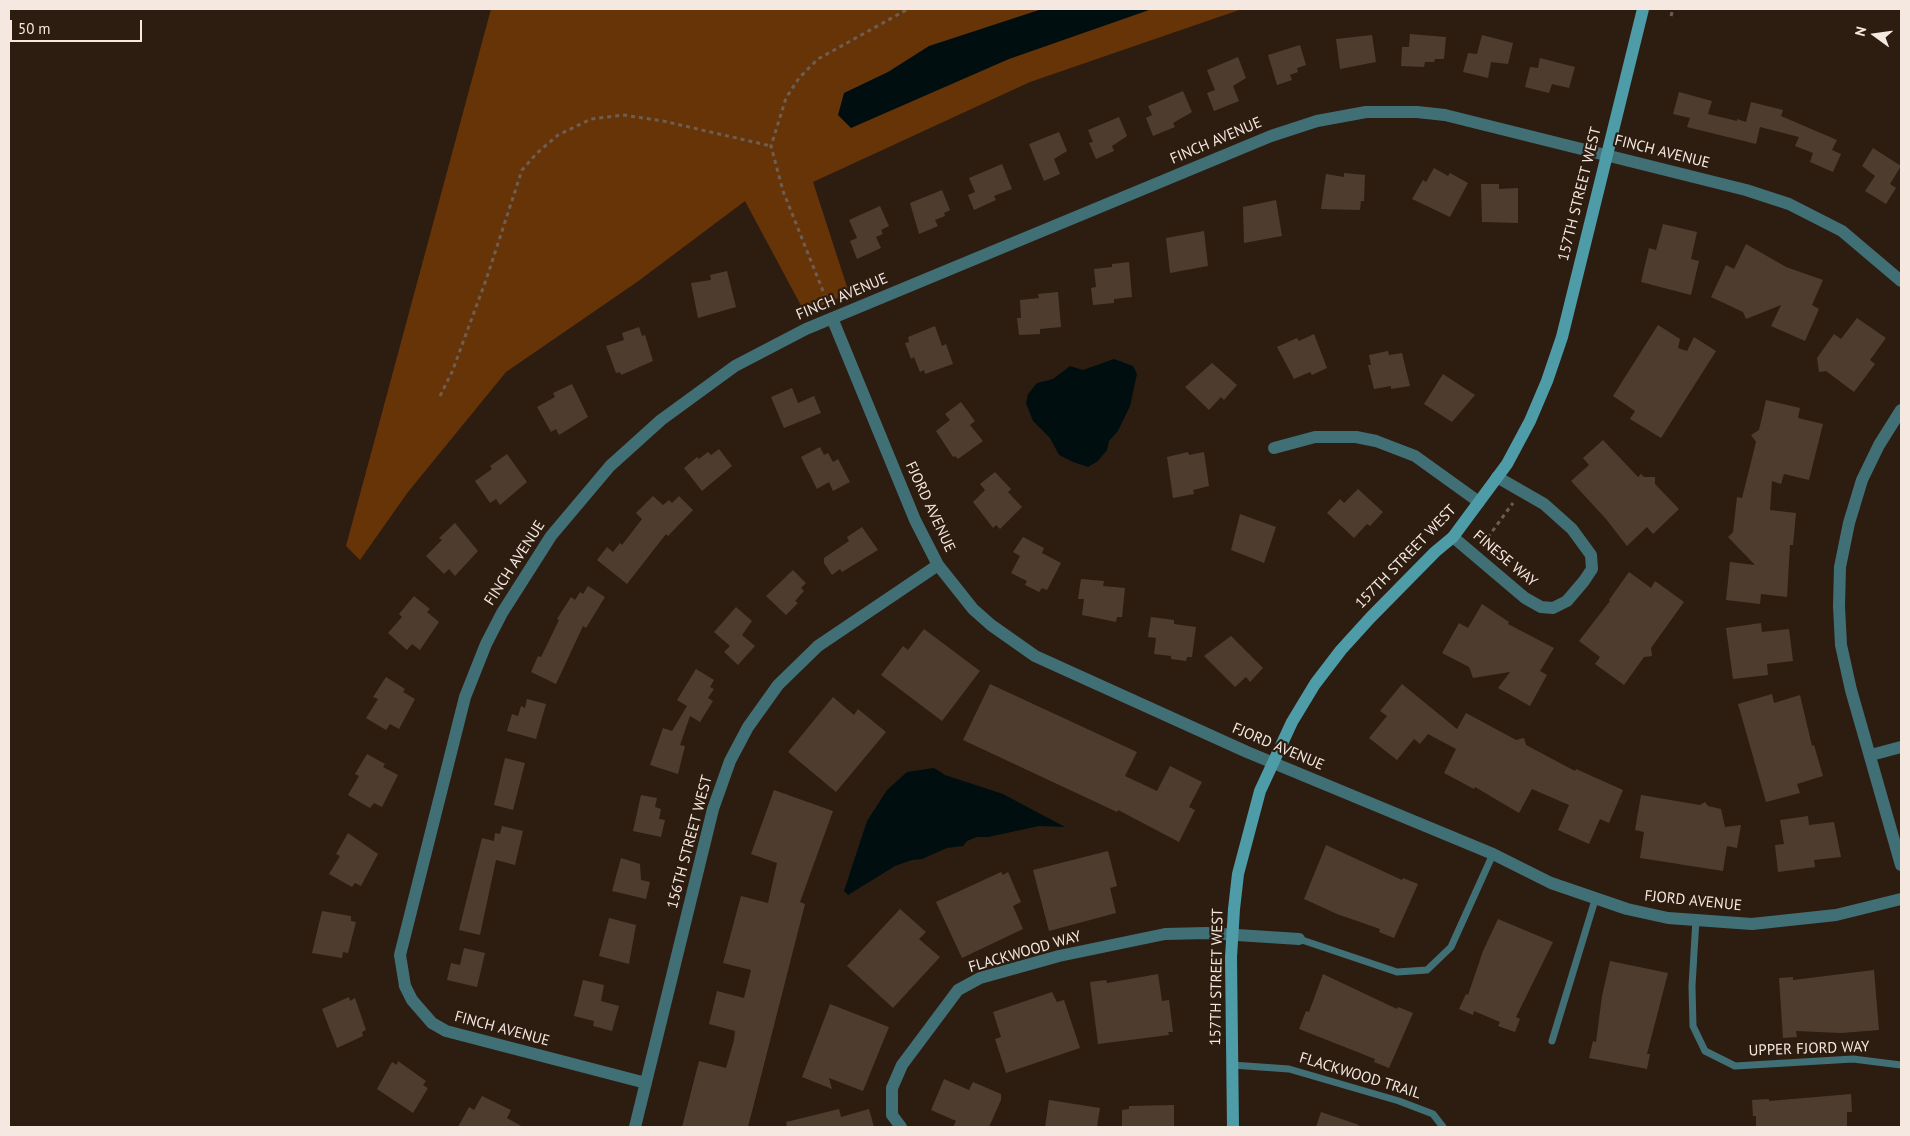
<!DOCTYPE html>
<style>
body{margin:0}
#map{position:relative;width:1910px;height:1136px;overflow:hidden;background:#2d1d11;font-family:"PT Sans",sans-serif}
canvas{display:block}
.frame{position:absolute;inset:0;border:10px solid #f4e8e0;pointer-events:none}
.north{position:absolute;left:1850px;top:10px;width:50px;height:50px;-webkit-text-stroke:4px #2d1d11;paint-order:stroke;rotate:284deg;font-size:14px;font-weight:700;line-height:20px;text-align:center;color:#f4e8e0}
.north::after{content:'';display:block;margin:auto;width:18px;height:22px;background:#f4e8e0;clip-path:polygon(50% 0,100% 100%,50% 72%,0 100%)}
.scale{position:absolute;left:10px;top:20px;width:132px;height:22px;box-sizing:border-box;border:2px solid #f4e8e0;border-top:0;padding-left:6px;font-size:15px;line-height:18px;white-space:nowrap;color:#f4e8e0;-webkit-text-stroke:4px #2d1d11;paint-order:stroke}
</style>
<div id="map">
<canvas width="1910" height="1136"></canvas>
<div class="frame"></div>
<div class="north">N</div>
<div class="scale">50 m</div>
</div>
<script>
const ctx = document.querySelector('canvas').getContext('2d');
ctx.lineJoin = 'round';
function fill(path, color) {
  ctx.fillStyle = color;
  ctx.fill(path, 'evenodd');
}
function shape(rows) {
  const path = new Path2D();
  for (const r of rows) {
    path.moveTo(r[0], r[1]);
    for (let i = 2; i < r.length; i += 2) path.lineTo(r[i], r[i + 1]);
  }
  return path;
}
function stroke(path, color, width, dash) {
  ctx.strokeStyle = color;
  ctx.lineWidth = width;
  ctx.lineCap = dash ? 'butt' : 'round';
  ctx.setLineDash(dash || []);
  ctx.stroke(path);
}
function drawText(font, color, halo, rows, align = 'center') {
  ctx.font = font + ' "PT Sans",sans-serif';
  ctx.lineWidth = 4.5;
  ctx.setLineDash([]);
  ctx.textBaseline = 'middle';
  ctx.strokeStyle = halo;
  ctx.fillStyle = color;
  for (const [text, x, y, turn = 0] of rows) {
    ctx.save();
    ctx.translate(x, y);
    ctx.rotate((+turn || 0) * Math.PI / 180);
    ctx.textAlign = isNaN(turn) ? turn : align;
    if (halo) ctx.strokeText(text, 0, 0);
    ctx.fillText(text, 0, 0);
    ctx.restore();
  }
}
fill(shape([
 [491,9,1242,9,1030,82,813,182,849,293,805,313,745,201,637,282,506,372,408,492,360,560,346,546]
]), '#673408');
fill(shape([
 [1042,9,1152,9,1009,59,851,128,838,115,844,93,888,72,929,46],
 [1114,359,1133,366,1137,374,1130,406,1118,431,1109,441,1107,450,1098,461,1088,467,1073,462,1059,455,1050,438,1033,421,1026,403,1028,394,1037,383,1053,379,1070,366,1083,370],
 [934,768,945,775,1003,794,1065,827,1039,826,988,837,977,837,967,841,963,846,947,848,922,859,912,860,895,866,848,895,844,891,867,821,887,790,907,772]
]), '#010e10');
fill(shape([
 [1410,34,1446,37,1444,59,1435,59,1434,62,1425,62,1424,67,1401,66,1402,47,1409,47],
 [1372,35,1376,62,1340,69,1336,39],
 [1482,35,1513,43,1508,64,1491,62,1488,78,1463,72,1468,53,1477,54],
 [1300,45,1306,65,1297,68,1298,72,1290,75,1292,80,1277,85,1268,55],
 [1238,57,1246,78,1233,86,1239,101,1214,111,1207,93,1215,90,1207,70],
 [1540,58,1575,67,1569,88,1552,84,1549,93,1525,87,1530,67,1538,68],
 [1183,91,1192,112,1173,123,1175,127,1153,136,1146,118,1152,115,1148,106],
 [1679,92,1712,101,1708,114,1737,121,1737,119,1746,122,1751,102,1783,110,1781,116,1837,140,1832,150,1841,154,1833,172,1810,162,1813,153,1795,146,1799,137,1760,127,1756,144,1687,127,1690,118,1673,114],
 [1119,117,1127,136,1112,146,1114,151,1096,159,1089,143,1093,142,1088,130],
 [1059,132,1067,151,1054,159,1060,174,1044,181,1029,144],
 [1873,148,1901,166,1890,184,1896,188,1886,204,1865,191,1875,176,1862,166],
 [1002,164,1012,189,994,196,996,200,974,210,968,195,975,192,969,178],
 [1434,168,1448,176,1450,173,1468,183,1450,217,1412,199,1423,180,1426,182],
 [1344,173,1365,175,1364,201,1361,201,1360,210,1321,209,1326,174,1344,177],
 [1481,184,1499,184,1499,189,1518,188,1518,223,1482,222],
 [942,190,950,210,944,213,945,216,935,220,938,226,919,234,910,203],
 [1276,200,1282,236,1244,243,1243,207],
 [880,206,889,226,881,230,883,234,876,237,881,248,857,259,850,241,857,238,849,220],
 [1663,224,1697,232,1691,259,1699,261,1691,295,1641,282,1649,248,1656,250],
 [1204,231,1208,266,1170,273,1166,238],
 [1746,244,1786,267,1823,280,1812,305,1819,309,1805,341,1771,326,1781,305,1746,319,1743,312,1711,297,1726,265,1734,269],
 [1129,262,1132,297,1114,299,1114,303,1093,305,1091,288,1096,287,1094,269,1112,267,1112,264],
 [727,271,736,307,698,318,691,283,711,280,710,275],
 [1058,292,1061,327,1040,329,1040,334,1019,335,1017,318,1021,318,1020,300,1039,298,1038,294],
 [1857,318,1886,338,1870,360,1875,364,1854,392,1826,371,1819,372,1817,358,1834,334,1841,339],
 [1658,325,1680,339,1678,348,1687,351,1694,337,1716,351,1661,438,1630,419,1635,411,1613,396],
 [935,326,942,346,946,344,953,364,925,374,924,370,920,372,914,357,911,359,905,343,909,342,908,337],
 [639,327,642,336,645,335,653,361,621,375,620,372,616,373,606,346,624,340,622,333],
 [1314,334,1327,368,1312,375,1310,372,1294,379,1277,347,1297,338,1299,341],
 [1388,351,1389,355,1402,353,1410,386,1391,389,1391,386,1374,389,1368,365,1371,365,1369,355],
 [1212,363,1237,385,1224,400,1221,397,1209,410,1185,387],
 [1443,374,1475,395,1452,422,1424,404],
 [572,384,588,417,559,435,556,429,551,432,537,407,555,397,553,393],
 [792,388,798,403,814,396,821,413,784,428,771,397],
 [1766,400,1800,408,1798,418,1823,424,1809,480,1784,474,1781,484,1772,481,1770,510,1796,513,1793,545,1790,545,1787,597,1761,594,1760,604,1726,600,1730,562,1755,565,1728,537,1733,532,1737,497,1742,498,1756,442,1751,435,1759,430],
 [961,402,975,421,970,425,983,441,958,459,955,456,953,457,936,431,950,420,945,414],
 [1603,440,1638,477,1641,474,1644,477,1655,477,1655,484,1679,509,1653,534,1647,527,1627,546,1606,519,1571,481,1589,465,1583,458],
 [820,447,824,455,828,453,833,462,838,459,850,482,833,491,829,482,817,489,801,457],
 [719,449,732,466,702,491,684,468,697,457,699,459,708,452,711,455],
 [1188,452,1189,455,1204,452,1209,486,1193,490,1194,494,1173,498,1167,457],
 [507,454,527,482,500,505,496,499,490,503,475,481,492,469,490,466],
 [995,472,1011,489,1008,492,1022,507,1000,529,996,525,993,528,973,502,985,490,980,484],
 [1358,489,1383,512,1370,526,1367,524,1354,538,1327,513,1340,499,1344,503],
 [653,496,663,505,669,500,672,503,679,496,693,510,668,536,666,534,627,584,597,560,607,547,613,552,620,543,622,545,642,519,636,513],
 [1240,514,1276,527,1264,563,1231,550],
 [455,523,478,551,455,576,449,569,444,574,426,556,442,540,439,538],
 [862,527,878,550,842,572,840,569,832,575,824,563,824,558,849,541,847,537],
 [1023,537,1044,548,1042,553,1061,563,1047,590,1042,588,1039,592,1025,585,1027,581,1011,573,1020,556,1013,552],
 [793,570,806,583,801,588,804,591,795,601,798,603,786,615,766,596],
 [1629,572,1651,588,1655,581,1684,602,1651,648,1652,656,1644,657,1624,685,1595,664,1600,657,1579,641,1610,601,1609,600],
 [1081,579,1104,581,1103,586,1125,588,1122,617,1117,617,1116,622,1082,615,1084,599,1078,599],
 [588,586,605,597,586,628,583,626,556,684,531,672,538,656,541,657,559,620,557,619,571,597,575,600,580,592,583,594],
 [414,596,430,609,427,612,439,622,420,650,412,644,407,650,388,633,402,617,399,614],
 [1482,604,1509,622,1508,624,1554,648,1540,671,1547,675,1530,706,1498,688,1510,672,1473,678,1469,667,1442,653,1459,623,1468,628],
 [736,607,752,621,742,635,755,646,738,665,724,652,730,646,714,632],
 [1151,617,1174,620,1174,624,1196,627,1192,657,1187,657,1186,661,1171,659,1171,656,1154,654,1156,638,1148,637],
 [1761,623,1762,632,1789,629,1793,661,1767,664,1768,675,1733,679,1726,628],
 [924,629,980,671,942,721,881,675,903,646,908,650],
 [1231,636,1263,668,1250,682,1246,677,1235,687,1204,656],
 [696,669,714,680,710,687,714,689,708,698,713,701,700,722,690,716,680,745,685,746,678,774,650,765,663,728,672,731,687,706,677,700],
 [386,677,405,689,403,692,415,699,399,729,390,724,386,730,366,718,378,699,373,697],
 [990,684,1137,752,1125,776,1157,791,1170,766,1202,782,1189,807,1195,810,1179,842,1118,810,1117,812,963,740],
 [1402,684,1457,729,1466,713,1516,740,1524,738,1526,745,1575,771,1576,769,1623,790,1609,823,1600,819,1589,844,1558,830,1569,805,1532,789,1519,813,1475,787,1474,789,1444,773,1456,749,1428,734,1420,744,1414,739,1397,760,1369,738,1387,716,1380,711],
 [1772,694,1774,703,1800,695,1812,746,1814,745,1823,776,1797,784,1800,793,1766,802,1738,704],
 [833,697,854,715,858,709,886,732,836,792,788,752],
 [527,699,546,704,536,739,507,731,512,714,518,716,521,706,525,708],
 [367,754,385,764,383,767,398,775,382,807,374,803,370,808,348,795,359,776,355,774],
 [505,758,525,763,513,810,494,805],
 [774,790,833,811,800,902,805,904,748,1127,682,1127,699,1061,726,1068,734,1040,735,1031,709,1024,717,991,744,998,751,970,723,963,741,896,768,903,777,863,751,854],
 [641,795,657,798,655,807,661,809,659,819,665,820,661,837,633,831],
 [1641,795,1700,805,1705,802,1708,806,1721,809,1725,827,1741,825,1737,848,1727,846,1723,871,1640,858,1644,832,1635,830],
 [1808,816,1809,825,1834,822,1841,857,1814,860,1815,867,1778,872,1775,845,1784,844,1780,820],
 [502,826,523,831,515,865,496,860,480,935,459,930,482,838,494,841,495,833,500,834],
 [348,833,378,854,361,886,355,883,352,887,329,874,340,856,336,854],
 [1326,845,1402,880,1403,878,1418,884,1394,938,1379,932,1380,929,1337,914,1304,899],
 [1108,851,1117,886,1110,888,1116,913,1049,931,1033,870],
 [621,858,640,864,641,880,650,882,646,899,612,891],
 [1001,872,1003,875,1008,872,1021,902,1013,906,1023,929,962,958,936,902],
 [900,909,926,932,919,939,940,957,893,1008,847,966],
 [322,911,351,916,351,921,356,922,348,953,343,952,342,958,312,953],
 [609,918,636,925,629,964,599,956],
 [1498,919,1553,942,1516,1017,1520,1019,1515,1032,1498,1026,1500,1022,1474,1011,1473,1015,1459,1009,1466,994,1468,995,1483,951],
 [464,948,485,953,477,987,447,980,451,963,460,965],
 [1610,961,1668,973,1647,1054,1650,1054,1647,1069,1589,1058,1593,1041,1596,1042,1602,996],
 [1874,970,1879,1030,1841,1033,1796,1031,1797,1037,1783,1038,1779,978,1793,977,1793,980],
 [1158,974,1162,1001,1169,1000,1173,1032,1168,1032,1169,1035,1098,1044,1090,982,1106,980,1107,983],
 [1323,974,1397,1009,1398,1007,1413,1013,1389,1068,1374,1062,1375,1059,1299,1029,1306,1011,1309,1012],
 [583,980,604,985,601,1001,619,1006,612,1031,593,1026,594,1021,574,1016],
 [1052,992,1057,1002,1064,1000,1080,1048,1006,1073,995,1039,1001,1037,993,1012],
 [349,997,350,1001,355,998,366,1030,362,1032,363,1036,337,1048,322,1009],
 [830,1004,889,1027,863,1091,829,1078,832,1089,802,1077],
 [398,1061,426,1081,423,1085,428,1088,413,1113,377,1089,392,1062,397,1065],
 [944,1079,969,1090,973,1082,1001,1094,1001,1100,989,1127,953,1127,956,1121,931,1110],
 [1851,1094,1852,1112,1847,1112,1847,1127,1756,1127,1756,1116,1753,1116,1752,1100,1769,1099,1769,1101],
 [482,1096,511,1110,507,1118,523,1127,458,1127,469,1107,474,1110],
 [1049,1100,1100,1108,1097,1127,1045,1127],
 [1174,1105,1174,1127,1122,1127,1122,1110,1129,1109,1129,1106],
 [839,1109,841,1117,869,1109,874,1127,787,1127,786,1122],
 [1321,1112,1359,1125,1358,1127,1316,1127]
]), '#4e3c2f');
stroke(shape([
 [1671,16,1673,9],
 [829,306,783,191,771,146,786,98,799,78,818,59,908,9],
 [440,396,452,372,486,280,522,170,537,153,558,135,591,119,623,115,663,121,771,146],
 [1483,544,1513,503]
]), '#6d5e53', 3, [4, 4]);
stroke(shape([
 [1696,919,1692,986,1693,1026,1705,1051,1735,1066,1853,1059,1901,1065],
 [1299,939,1397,972,1427,970,1451,947,1493,854],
 [1552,1041,1595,900],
 [1232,1065,1289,1069,1399,1101,1433,1114,1443,1127]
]), '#416f76', 7);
stroke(shape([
 [832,318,915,520,938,565,973,609,991,625,1035,656,1247,752,1493,854,1551,883,1627,909,1668,918,1752,924,1836,915,1901,899],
 [1901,410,1879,445,1862,480,1849,523,1840,567,1839,606,1841,645,1851,690,1901,865],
 [1274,448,1315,437,1356,437,1376,441,1415,456,1479,502],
 [1453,537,1525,598,1541,607,1553,608,1567,601,1584,581,1592,569,1591,555,1572,529,1544,504,1497,477],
 [1871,755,1901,747],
 [646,1083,446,1031,432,1023,412,1000,405,986,400,955,465,697,486,644,502,613,551,536,610,466,661,420,735,366,806,329,1271,136,1317,121,1366,112,1417,112,1445,115,1746,190,1789,204,1842,231,1901,281],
 [635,1127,713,809,730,761,748,727,778,685,818,646,938,565],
 [901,1127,892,1115,892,1088,902,1065,958,990,980,978,1059,956,1165,934,1206,933,1299,939]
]), '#416f76', 12);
stroke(shape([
 [1233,1127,1231,957,1234,909,1238,874,1260,791,1292,722,1315,684,1341,650,1371,617,1435,552,1453,537,1507,464,1530,421,1547,381,1562,337,1643,9]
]), '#4d9ca8', 12);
drawText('15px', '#f4e8e0', '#2d1d11', [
 ["FINCH AVENUE",1216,141,-23],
 ["FINCH AVENUE",1662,152,14],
 ["157TH STREET WEST",1580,194,-76],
 ["FINCH AVENUE",842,297,-23],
 ["FJORD AVENUE",930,507,65],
 ["157TH STREET WEST",1406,557,-46],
 ["FINESE WAY",1505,559,40],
 ["FINCH AVENUE",515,563,-57],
 ["FJORD AVENUE",1278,747,23],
 ["156TH STREET WEST",690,842,-75],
 ["FJORD AVENUE",1693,901,6],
 ["FLACKWOOD WAY",1025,952,-16],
 ["157TH STREET WEST",1217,977,-89],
 ["FINCH AVENUE",502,1029,15],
 ["UPPER FJORD WAY",1809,1049,-2],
 ["FLACKWOOD TRAIL",1360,1076,17]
]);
</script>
